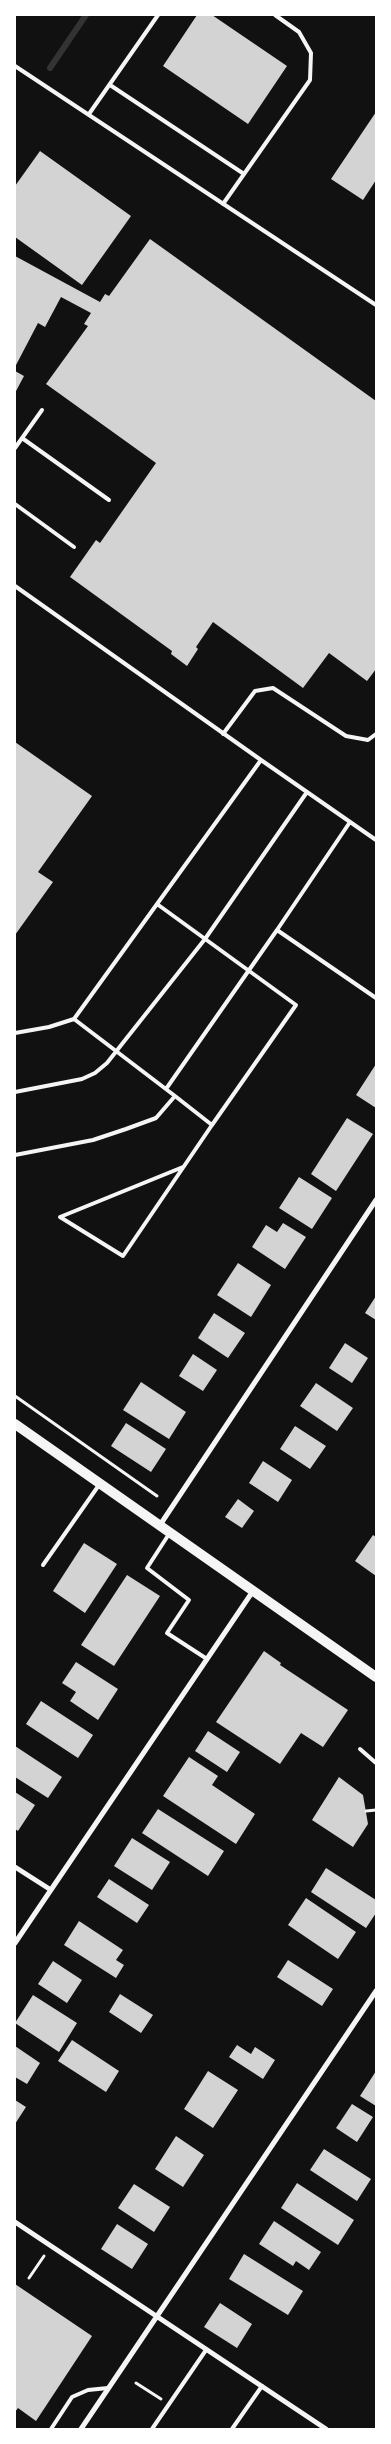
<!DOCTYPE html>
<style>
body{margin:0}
#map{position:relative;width:391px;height:2444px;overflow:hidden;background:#111;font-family:Lora,serif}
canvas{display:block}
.frame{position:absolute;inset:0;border:16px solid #fff;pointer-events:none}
</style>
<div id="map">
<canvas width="391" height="2444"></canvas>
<div class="frame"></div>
</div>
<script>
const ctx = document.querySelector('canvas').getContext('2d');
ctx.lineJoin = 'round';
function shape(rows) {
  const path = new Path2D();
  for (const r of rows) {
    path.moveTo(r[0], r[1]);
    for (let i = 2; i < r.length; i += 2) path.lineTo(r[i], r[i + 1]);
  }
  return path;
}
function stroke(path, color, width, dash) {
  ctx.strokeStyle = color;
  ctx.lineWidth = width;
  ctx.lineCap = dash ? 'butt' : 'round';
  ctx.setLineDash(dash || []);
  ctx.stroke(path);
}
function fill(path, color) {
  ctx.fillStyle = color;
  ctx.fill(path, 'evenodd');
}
stroke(shape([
 [50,68,86,15]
]), '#333', 6);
fill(shape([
 [197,15,212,15,287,66,248,124,163,66],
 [376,112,376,180,363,200,331,179],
 [40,151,131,216,82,285,15,237,15,186],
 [150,239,376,401,376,669,367,681,329,653,303,688,213,622,196,647,198,649,187,666,171,654,172,651,70,577,96,540,100,543,156,463,46,384,88,326,84,324,91,313,61,297,45,327,38,323,15,367,15,256,100,302,105,294,109,296],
 [15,371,24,376,15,393],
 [15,742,92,796,38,872,53,882,15,935],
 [376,1064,376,1108,356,1095],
 [347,1118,373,1134,336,1191,311,1174],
 [299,1177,332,1198,312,1229,279,1208],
 [283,1223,306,1237,285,1269,252,1247,266,1225,277,1232],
 [238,1263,271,1285,251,1317,217,1295],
 [376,1296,376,1320,365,1313],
 [214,1313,245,1333,228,1358,198,1338],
 [345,1343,368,1358,352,1383,329,1368],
 [193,1354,217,1370,203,1391,179,1376],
 [141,1382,186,1412,169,1439,123,1410],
 [316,1383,353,1408,337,1431,300,1406],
 [126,1423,166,1449,151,1472,111,1446],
 [295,1426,326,1446,310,1469,280,1449],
 [263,1461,292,1480,278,1502,249,1483],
 [238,1499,254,1511,242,1528,225,1517],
 [373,1535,376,1537,376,1576,355,1561],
 [84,1543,117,1564,85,1613,53,1591],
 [127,1575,160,1596,114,1666,81,1645],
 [264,1651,281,1663,280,1665,348,1710,323,1747,301,1733,280,1764,216,1722],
 [76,1662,118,1689,98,1720,70,1701,76,1692,62,1683],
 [41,1701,93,1735,78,1758,26,1724],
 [208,1731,240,1752,227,1772,195,1751],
 [15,1746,62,1777,48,1798,15,1777],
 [189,1757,218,1776,212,1785,255,1814,236,1844,163,1796],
 [339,1777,363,1795,368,1824,353,1847,312,1820],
 [15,1792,35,1805,18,1831,15,1829],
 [158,1809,224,1851,208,1876,142,1833],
 [132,1838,170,1862,152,1890,114,1866],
 [326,1868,376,1900,376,1913,366,1928,311,1892],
 [109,1879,149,1905,137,1923,97,1897],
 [306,1898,356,1932,338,1959,288,1925],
 [79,1921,123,1950,116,1960,124,1965,116,1978,64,1945],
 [288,1960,333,1989,322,2006,277,1977],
 [53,1961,82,1980,67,2003,38,1984],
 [120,1994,153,2015,141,2033,109,2012],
 [33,1995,77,2023,59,2052,15,2023],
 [72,2040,119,2071,106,2092,58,2061],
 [237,2045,251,2054,255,2047,275,2060,263,2079,229,2057],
 [15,2046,40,2063,27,2084,15,2077],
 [208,2071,238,2090,213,2128,184,2109],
 [376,2071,376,2106,360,2096],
 [15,2100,26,2107,15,2124],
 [352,2104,373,2117,357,2142,336,2128],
 [176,2136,204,2155,183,2187,155,2169],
 [324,2149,371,2179,357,2201,310,2170],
 [297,2183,354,2220,338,2245,281,2208],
 [134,2184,170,2207,154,2232,118,2208],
 [274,2221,321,2252,309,2270,296,2261,293,2266,259,2244],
 [117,2224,148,2244,132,2269,101,2249],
 [244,2254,303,2291,288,2315,229,2279],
 [15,2284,92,2336,36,2421,18,2408,15,2412],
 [220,2303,252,2324,237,2348,204,2327]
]), '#d3d3d3');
stroke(shape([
 [15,1396,157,1496],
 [366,1811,376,1810],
 [29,2278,44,2256],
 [136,2383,161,2399]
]), '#f5f5f5', 3);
stroke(shape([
 [15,66,376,305],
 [110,85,244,174],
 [89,114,158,15],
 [223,204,310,80,311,53,299,32,275,15],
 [22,438,109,500],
 [15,448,42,410],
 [15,504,74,547],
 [15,586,261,760,74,1019,49,1027,15,1033],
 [223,734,255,691,273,688,346,736,368,740,376,734],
 [261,760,376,840],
 [350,822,277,930,376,998],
 [157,904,296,1005,212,1125],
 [166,1089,277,930],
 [15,1092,82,1079,95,1073,107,1063,205,939,307,792],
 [175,1096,212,1125,123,1256,60,1217,183,1167],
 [15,1155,93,1140,126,1129,156,1118,175,1096,74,1019],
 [169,1534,147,1568,189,1600,167,1633,207,1659],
 [43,1565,99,1485],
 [360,1749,376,1763],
 [51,2429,72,2397,88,2390,108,2388],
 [152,2429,206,2350],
 [232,2429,262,2386]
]), '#f5f5f5', 4);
stroke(shape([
 [160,1525,376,1200],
 [15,1867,51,1890],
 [15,1943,253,1591],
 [15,2222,326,2429],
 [81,2429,376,1991]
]), '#f5f5f5', 5);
stroke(shape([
 [15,1424,376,1677]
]), '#f5f5f5', 10);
</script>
